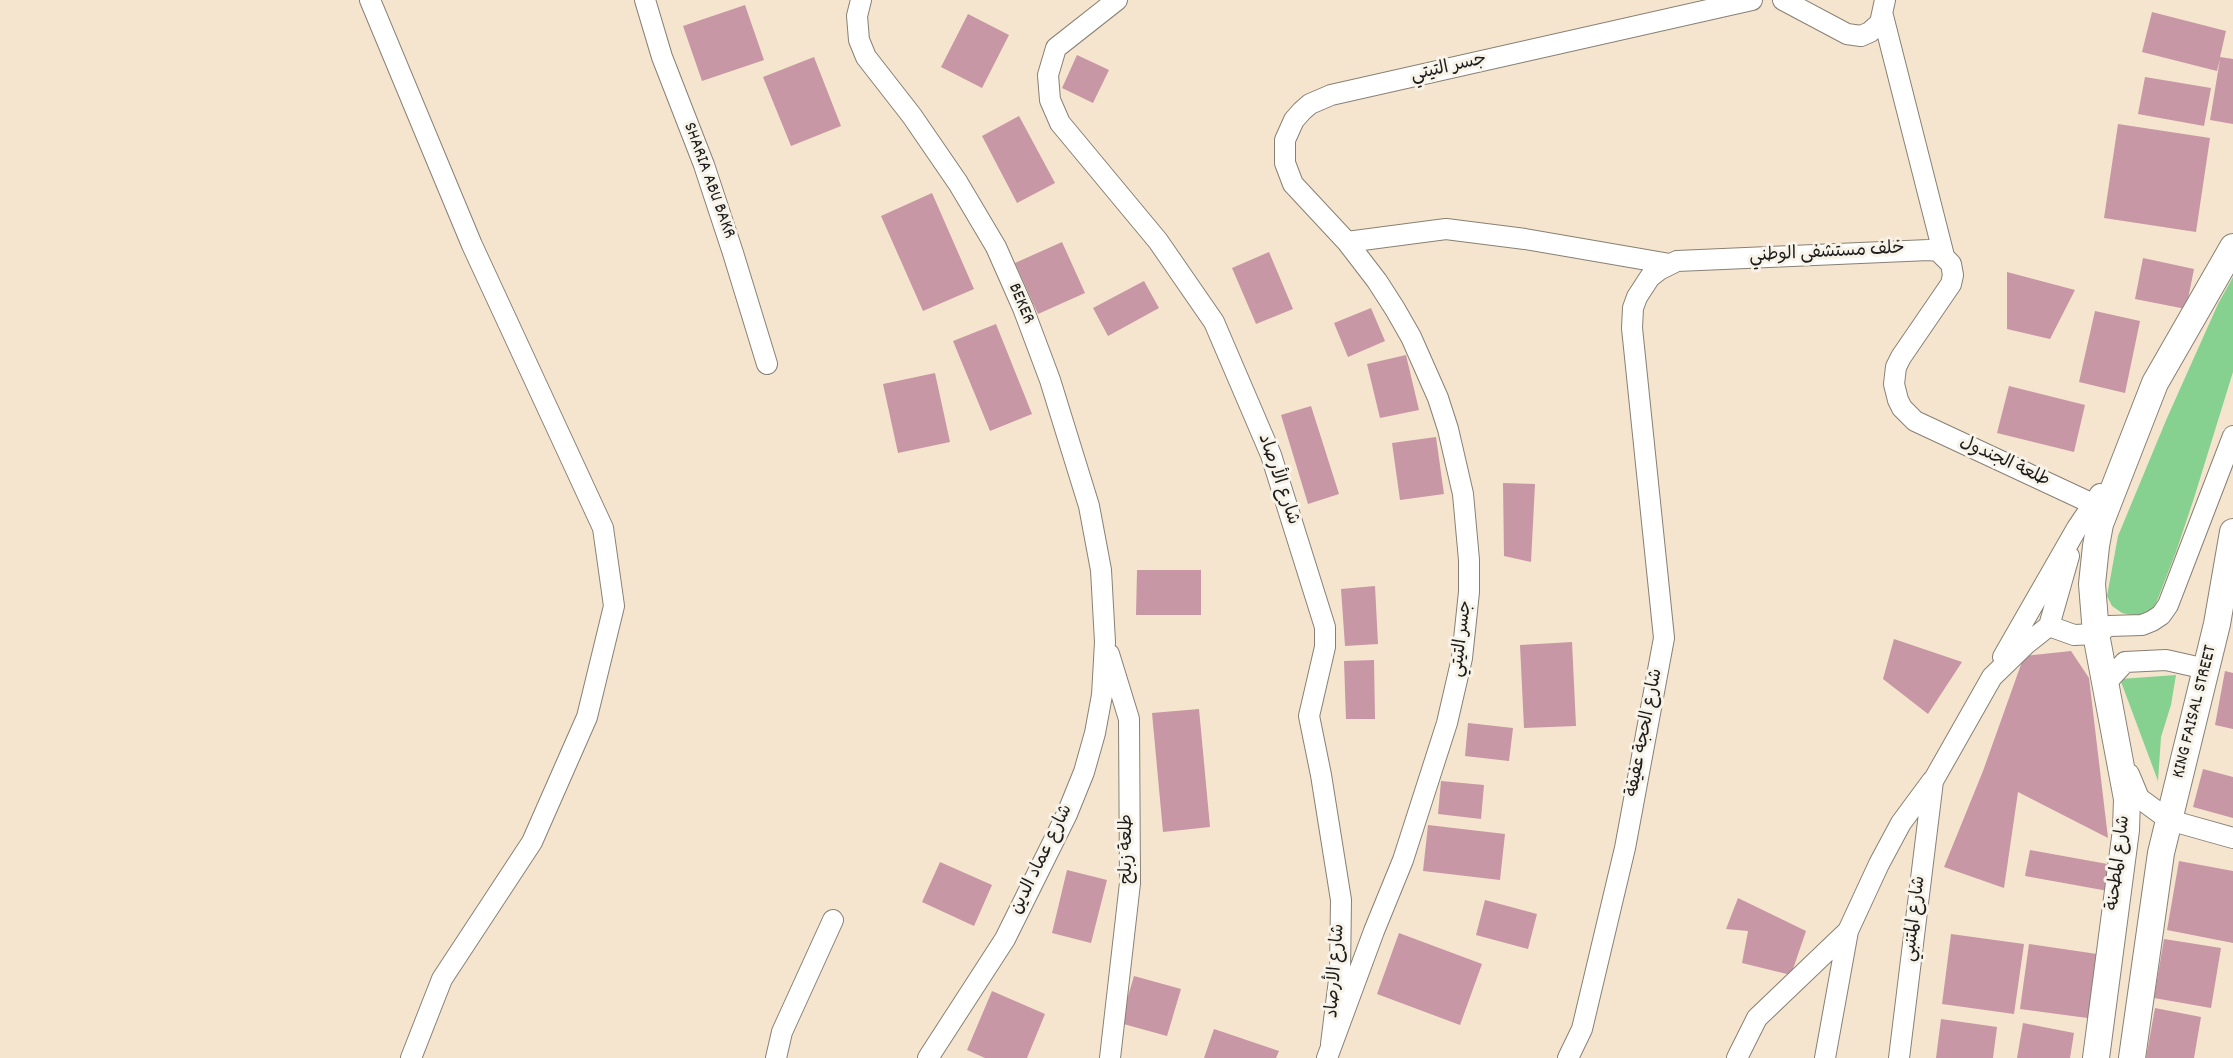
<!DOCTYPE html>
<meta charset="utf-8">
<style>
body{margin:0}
canvas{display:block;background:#f5e4ce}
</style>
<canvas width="2233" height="1058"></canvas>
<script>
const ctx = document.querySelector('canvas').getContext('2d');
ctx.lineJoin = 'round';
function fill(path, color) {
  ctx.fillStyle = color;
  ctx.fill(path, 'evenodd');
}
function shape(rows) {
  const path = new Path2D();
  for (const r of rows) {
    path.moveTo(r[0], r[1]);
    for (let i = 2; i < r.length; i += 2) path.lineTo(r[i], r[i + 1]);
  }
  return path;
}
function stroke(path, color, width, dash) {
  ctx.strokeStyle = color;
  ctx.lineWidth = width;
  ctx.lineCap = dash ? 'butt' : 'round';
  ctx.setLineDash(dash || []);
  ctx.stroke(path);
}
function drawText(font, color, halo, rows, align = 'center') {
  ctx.font = font + ' Dekko,"Playpen Sans Arabic",sans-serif';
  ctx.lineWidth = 6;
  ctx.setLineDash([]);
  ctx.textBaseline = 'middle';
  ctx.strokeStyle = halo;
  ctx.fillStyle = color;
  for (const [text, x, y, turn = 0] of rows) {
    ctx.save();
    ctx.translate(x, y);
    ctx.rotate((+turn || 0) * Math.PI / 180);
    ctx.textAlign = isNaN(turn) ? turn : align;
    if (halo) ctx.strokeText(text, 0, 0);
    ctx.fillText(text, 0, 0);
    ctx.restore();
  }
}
fill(shape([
 [2233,277,2233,372,2194,498,2176,552,2155,606,2140,617,2122,613,2112,606,2107,596,2118,536,2167,418,2218,304],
 [2176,675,2171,705,2161,737,2158,781,2120,679]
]), '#86d18f');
fill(shape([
 [745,5,764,60,702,81,683,26],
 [2152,12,2226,31,2220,57,2233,59,2233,124,2210,120,2220,59,2217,71,2142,52],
 [968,14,1009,35,982,88,941,67],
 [1077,55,1109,70,1093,103,1062,88],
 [814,57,841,126,791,146,763,77],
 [2145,77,2211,88,2204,126,2138,114],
 [1019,116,1055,183,1017,203,982,136],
 [2118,124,2210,138,2196,232,2104,218],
 [932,193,974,289,923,311,881,216],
 [1062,242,1085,293,1038,314,1015,263],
 [1269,252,1293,309,1256,324,1232,268],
 [2143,258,2194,269,2186,309,2135,299],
 [2007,272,2075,290,2050,339,2007,329],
 [1144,281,1159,308,1108,336,1093,308],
 [1371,308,1385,341,1348,357,1334,323],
 [2095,311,2140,321,2125,393,2079,382],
 [996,324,1032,414,990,431,953,341],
 [1406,355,1419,410,1380,418,1367,364],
 [935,373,950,442,898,453,883,384],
 [2009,386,2085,405,2074,452,1997,433],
 [1311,406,1339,494,1308,504,1281,415],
 [1436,437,1444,494,1400,500,1392,443],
 [1503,483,1535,484,1531,562,1504,556],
 [1137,570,1201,570,1201,615,1136,615],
 [1375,586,1378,644,1345,646,1341,589],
 [1894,639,1962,662,1928,714,1883,679],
 [1572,642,1576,726,1524,728,1520,645],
 [2071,651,2089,678,2108,838,2018,792,2004,888,1944,867,1983,771,2024,656],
 [1374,660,1375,719,1346,719,1344,661],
 [2225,671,2233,673,2233,729,2215,725],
 [1199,709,1210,827,1163,832,1152,713],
 [1468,723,1513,728,1509,761,1465,756],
 [2203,769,2233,777,2233,818,2193,807],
 [1441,781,1484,785,1481,819,1438,814],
 [1428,825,1505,834,1500,880,1423,871],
 [2030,850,2113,865,2108,891,2025,876],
 [2179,861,2233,871,2233,943,2167,930],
 [940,862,992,885,974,926,922,902],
 [1067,870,1107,880,1091,943,1052,933],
 [1738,898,1806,931,1791,975,1742,963,1748,931,1726,929],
 [1485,900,1537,914,1528,949,1476,935],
 [1399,933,1482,964,1460,1025,1377,994],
 [1951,934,2024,944,2014,1014,1942,1004],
 [2164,939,2221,948,2211,1008,2154,998],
 [2029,944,2104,955,2095,1019,2020,1009],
 [1134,976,1181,989,1167,1036,1120,1023],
 [992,991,1045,1014,1027,1058,985,1058,967,1050],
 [2155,1008,2201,1017,2194,1058,2146,1058],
 [1941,1019,1997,1027,1993,1058,1936,1058],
 [2023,1023,2074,1033,2070,1058,2017,1058],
 [1214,1029,1279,1051,1276,1058,1204,1058]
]), '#c897a5');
const minor = shape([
 [370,0,472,245,603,528,614,606,587,717,532,842,442,979,411,1058],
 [645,0,662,57,704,165,733,253,767,364],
 [861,0,857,16,859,40,866,57,912,116,958,183,996,247,1023,308,1050,380,1089,506,1101,570,1105,642,1102,695,1095,733,1084,772,1067,814,1005,939,928,1058],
 [1117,0,1056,48,1048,75,1050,100,1060,123,1158,241,1214,322,1271,455,1325,627,1325,647,1309,716,1321,775,1341,900,1340,972,1331,1044],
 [1783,0,1847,34,1861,36,1870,32,1880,23,1885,0],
 [1883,16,1944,256],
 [1670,264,1525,239,1446,229,1347,242,1293,184,1285,163,1285,140,1294,120,1302,111,1310,104,1331,95,1752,0],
 [2049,626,2069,556],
 [1109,654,1129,719,1130,883,1110,1058],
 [2003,657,2077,528,2100,494],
 [2105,684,2125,662,2166,660,2206,669],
 [2129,774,2139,798,2169,820,2233,838],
 [776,1058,782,1032,833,920],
 [1327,1058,1374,931,1403,860,1447,723,1462,658,1469,592,1469,560,1463,494,1448,429,1438,398,1411,337,1395,309,1377,281,1347,242],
 [1568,1058,1582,1029,1625,848,1664,638,1632,328,1633,308,1637,297,1650,277,1659,270,1677,261,1929,250,1938,251,1951,264,1953,275,1951,284,1901,357,1896,367,1894,384,1898,400,1902,408,1915,421,2093,504],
 [1737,1058,1757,1018,1848,931],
 [1825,1058,1848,931,1879,864,1901,823,1932,781],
 [1899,1058,1933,781,1992,677,2025,645,2049,626,2074,635,2096,634,2109,626,2142,625,2152,621,2161,615,2168,605,2233,436]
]);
const major = shape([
 [2096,1058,2126,830,2127,799,2096,634,2092,584,2096,546,2100,524,2155,383,2233,247],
 [2132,1058,2161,853,2217,624,2233,532]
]);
stroke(minor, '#888075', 22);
stroke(major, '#888075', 28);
stroke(minor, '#fff', 20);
stroke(major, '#fff', 26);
drawText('18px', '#1c1c1c', '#f7f3e8', [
 ["جسر التيتي",1449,69,-13],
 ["SHARIA ABU BAKR",708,181,70],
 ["خلف مستشفى الوطني",1827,254,-3],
 ["BEKER",1020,304,67],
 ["طلعة الجندول",2004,463,25],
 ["شارع الأرصاد",1277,480,71],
 ["جسر التيتي",1463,639,-83],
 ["KING FAISAL STREET",2196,712,-76],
 ["شارع الحجة عفيفة",1646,733,-79],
 ["طلعة زبلح",1129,849,-90],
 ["شارع عماد الدين",1043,860,-64],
 ["شارع المطحنة",2120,863,-83],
 ["شارع المتنبي",1916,919,-83],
 ["شارع الأرصاد",1337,971,-86]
]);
</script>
